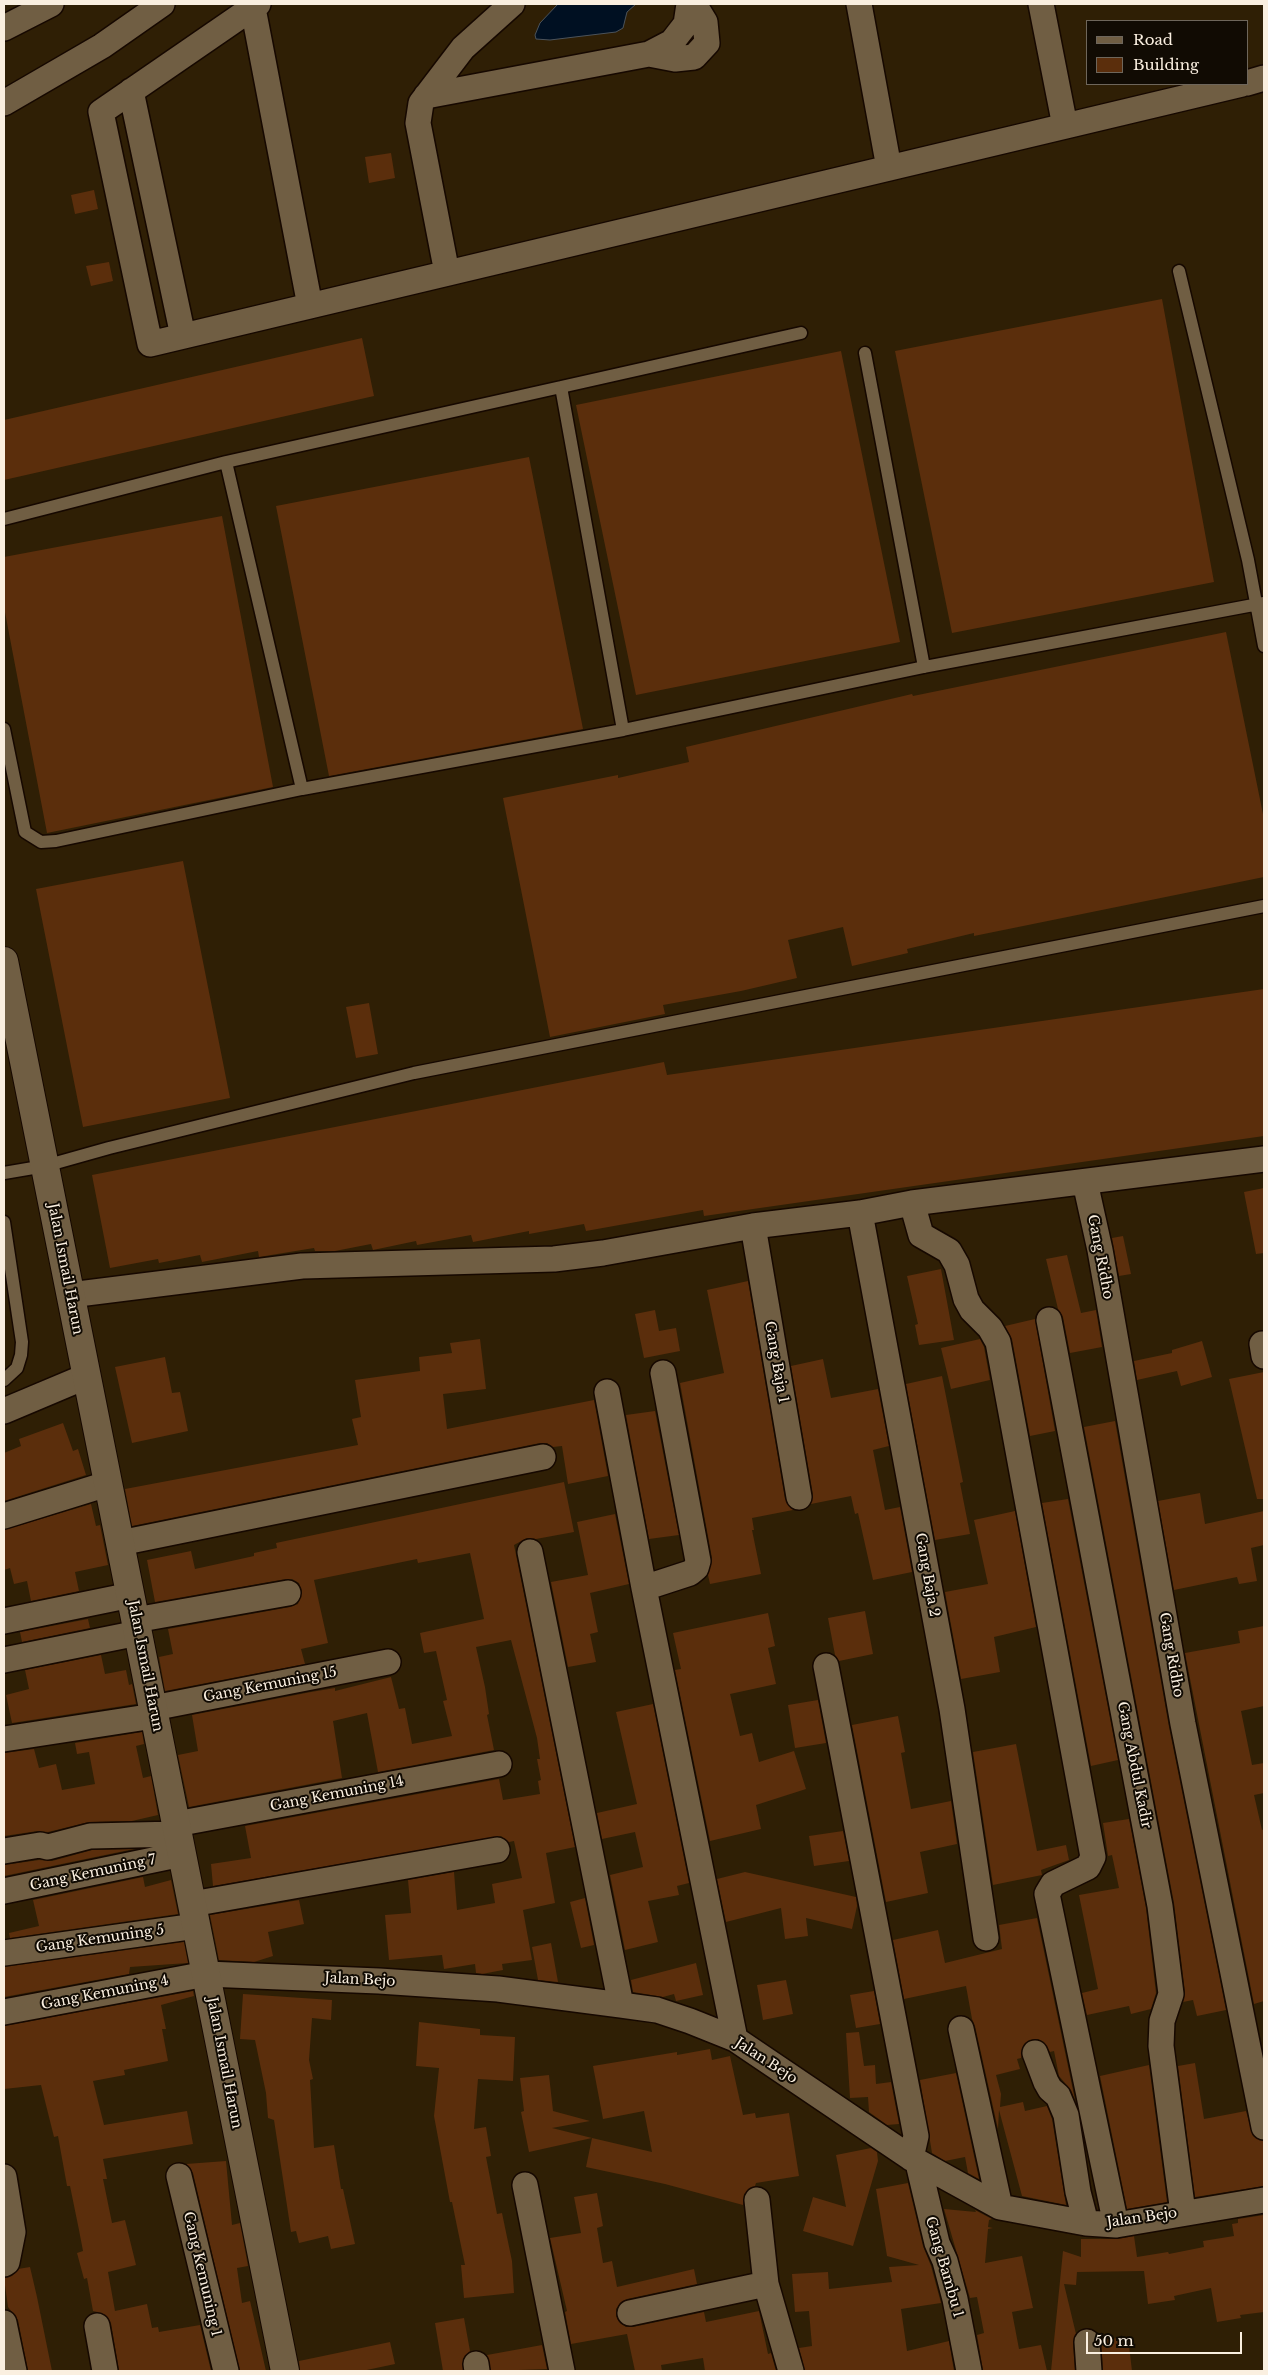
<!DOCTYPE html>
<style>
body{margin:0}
#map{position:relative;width:1268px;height:2375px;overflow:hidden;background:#2f1f05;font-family:"Libre Baskerville",serif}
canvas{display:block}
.frame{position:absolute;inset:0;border:5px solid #faefe0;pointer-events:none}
.legend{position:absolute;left:1086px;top:20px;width:162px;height:65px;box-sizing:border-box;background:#110b03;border:1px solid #6e665b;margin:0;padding:6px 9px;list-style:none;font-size:15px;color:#faefe0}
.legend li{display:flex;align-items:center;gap:10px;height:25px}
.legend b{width:25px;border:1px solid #6e665b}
.scale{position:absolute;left:1086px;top:2332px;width:156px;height:22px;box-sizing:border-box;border:2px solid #faefe0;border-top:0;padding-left:6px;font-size:15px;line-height:18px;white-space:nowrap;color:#faefe0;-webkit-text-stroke:4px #110b03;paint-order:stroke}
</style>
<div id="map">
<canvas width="1268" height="2375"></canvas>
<div class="frame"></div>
<ul class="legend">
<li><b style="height:6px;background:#705e43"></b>Road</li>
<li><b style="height:14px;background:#5b2e0c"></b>Building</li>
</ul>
<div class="scale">50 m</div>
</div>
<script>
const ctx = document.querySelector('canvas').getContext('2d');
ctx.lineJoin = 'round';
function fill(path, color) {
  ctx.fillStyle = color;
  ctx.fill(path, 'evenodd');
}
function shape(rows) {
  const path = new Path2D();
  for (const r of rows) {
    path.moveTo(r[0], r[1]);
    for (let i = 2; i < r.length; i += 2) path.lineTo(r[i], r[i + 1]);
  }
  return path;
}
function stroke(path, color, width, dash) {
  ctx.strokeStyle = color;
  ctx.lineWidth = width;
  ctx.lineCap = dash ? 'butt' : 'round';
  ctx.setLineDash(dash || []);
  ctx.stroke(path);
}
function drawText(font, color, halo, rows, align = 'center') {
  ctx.font = font + ' "Libre Baskerville",serif';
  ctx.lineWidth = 4;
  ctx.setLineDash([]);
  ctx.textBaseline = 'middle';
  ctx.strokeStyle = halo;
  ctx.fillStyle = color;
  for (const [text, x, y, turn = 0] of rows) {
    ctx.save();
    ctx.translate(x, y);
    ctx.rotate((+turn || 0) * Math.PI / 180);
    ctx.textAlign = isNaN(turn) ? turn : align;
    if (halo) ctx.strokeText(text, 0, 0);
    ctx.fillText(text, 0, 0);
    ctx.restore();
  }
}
const water = shape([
 [558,4,636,4,627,12,623,28,616,32,550,40,536,39,535,35,540,23,558,4]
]);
fill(water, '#001022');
stroke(water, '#4b535b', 1);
fill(shape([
 [391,153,395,178,369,183,365,157],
 [94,190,98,209,75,214,71,195],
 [109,262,113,281,91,286,86,266],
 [1162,299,1214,582,952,633,895,351],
 [362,338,374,396,4,480,4,420],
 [841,351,900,642,636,695,576,405],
 [529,457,583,729,329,776,276,506],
 [222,516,273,787,47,833,4,607,4,557],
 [1226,632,1264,819,1264,877,974,936,974,933,907,949,908,953,852,966,843,927,788,940,797,978,741,991,663,1005,665,1014,550,1037,503,798,618,775,618,778,689,762,686,747,912,694,913,696],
 [183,861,230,1098,83,1127,36,889],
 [1264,989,1264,1136,704,1216,703,1210,586,1231,584,1224,529,1234,529,1231,473,1242,471,1235,417,1245,416,1241,373,1250,371,1244,335,1251,315,1251,314,1248,259,1257,258,1251,202,1262,200,1255,159,1263,158,1259,110,1268,92,1175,664,1062,667,1075],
 [369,1003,378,1054,356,1058,346,1007],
 [1264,1188,1264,1253,1256,1254,1244,1192],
 [1123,1236,1131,1274,1119,1276,1112,1238],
 [1067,1255,1081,1313,1096,1310,1102,1347,1070,1353,1063,1317,1058,1309,1046,1259],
 [941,1269,954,1340,919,1345,915,1325,918,1324,907,1276],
 [748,1281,785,1499,793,1510,752,1518,754,1530,752,1530,761,1574,710,1584,708,1575,712,1558,680,1383,724,1373,707,1290],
 [655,1310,659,1331,676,1328,680,1351,644,1358,635,1314],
 [1035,1319,1055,1431,1030,1436,1012,1339,1005,1326],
 [480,1339,486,1389,443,1394,447,1429,594,1400,608,1476,568,1484,562,1446,553,1447,547,1443,540,1443,132,1526,125,1489,358,1445,352,1419,361,1417,355,1380,420,1371,419,1357,452,1353,450,1343],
 [980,1339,984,1347,990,1380,951,1389,941,1348],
 [1202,1341,1212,1377,1181,1386,1177,1371,1137,1380,1134,1361,1172,1353,1172,1350],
 [165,1357,172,1393,180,1392,188,1431,132,1443,115,1367],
 [823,1359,831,1398,878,1389,889,1446,873,1450,885,1510,900,1507,912,1572,873,1580,858,1513,855,1514,851,1496,811,1504,813,1495,791,1366],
 [1264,1372,1264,1499,1257,1499,1229,1379],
 [942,1376,963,1482,960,1483,970,1534,935,1540,906,1384],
 [655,1411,679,1535,649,1539,626,1415],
 [1115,1421,1169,1727,1226,2010,1197,2016,1193,2000,1183,2002,1185,1992,1174,1903,1084,1427],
 [63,1423,73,1451,78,1449,86,1475,4,1501,4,1453,21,1446,19,1439],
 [564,1482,574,1532,536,1539,527,1538,514,1545,575,1847,546,1853,555,1903,523,1910,532,1960,502,1964,503,1970,482,1974,476,1973,475,1964,444,1969,442,1955,389,1960,385,1915,411,1913,408,1880,454,1872,457,1910,495,1903,492,1884,522,1878,514,1841,509,1842,501,1836,213,1886,211,1864,251,1858,245,1826,499,1779,503,1800,540,1794,538,1781,541,1780,537,1759,540,1759,537,1738,511,1640,476,1647,485,1687,489,1714,487,1715,494,1750,378,1772,367,1713,333,1721,342,1778,189,1807,178,1755,198,1751,192,1715,311,1692,335,1688,335,1691,391,1677,399,1709,405,1708,412,1744,452,1736,443,1701,447,1700,436,1651,424,1653,420,1633,484,1619,470,1553,418,1563,417,1559,314,1580,328,1643,301,1649,305,1664,165,1691,159,1657,173,1654,168,1629,290,1607,298,1604,302,1591,299,1583,292,1579,286,1579,155,1602,147,1560,191,1551,195,1569,254,1556,254,1553,277,1548,276,1543],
 [1200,1493,1205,1524,1264,1511,1264,1545,1251,1548,1257,1581,1239,1584,1237,1577,1174,1590,1158,1501],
 [1068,1499,1118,1760,1091,1766,1042,1503],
 [91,1504,96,1526,100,1525,108,1565,75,1572,79,1591,31,1601,27,1581,14,1584,10,1568,4,1570,4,1530],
 [1015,1511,1036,1627,994,1637,1000,1672,961,1679,945,1592,988,1584,974,1520],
 [615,1514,629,1584,590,1593,598,1632,590,1634,596,1662,568,1667,551,1582,588,1575,577,1522],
 [865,1611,873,1654,839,1661,835,1655,828,1618],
 [768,1613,775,1646,768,1648,776,1684,730,1694,740,1736,752,1733,759,1762,794,1751,806,1789,756,1805,761,1829,710,1841,675,1670,681,1669,673,1633],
 [88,1619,90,1628,22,1642,20,1632],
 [1264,1626,1264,1706,1241,1711,1252,1765,1264,1763,1264,1793,1254,1795,1262,1830,1264,1829,1264,2001,1254,2004,1185,1653,1240,1643,1238,1631],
 [101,1655,105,1674,126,1670,129,1685,132,1684,136,1704,12,1723,6,1695,29,1689,25,1670],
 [818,1700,826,1743,795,1748,788,1705],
 [653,1704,689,1883,677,1886,679,1895,648,1901,658,1942,625,1950,610,1875,643,1867,635,1832,602,1839,597,1813,637,1804,616,1712],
 [898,1716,905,1752,901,1753,911,1809,951,1801,957,1844,920,1852,928,1893,886,1902,852,1725],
 [142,1732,144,1744,136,1746,143,1778,151,1776,158,1815,132,1821,89,1822,48,1832,38,1831,4,1836,4,1753,34,1749,39,1768,56,1764,62,1790,95,1784,89,1752,77,1754,75,1743],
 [1016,1744,1037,1851,1066,1845,1069,1860,1041,1870,1042,1875,993,1885,973,1752],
 [1129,1819,1146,1908,1156,1993,1151,2009,1131,2014,1129,2006,1087,2015,1082,1993,1098,1989,1079,1895,1119,1888,1112,1855,1108,1856,1103,1823],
 [843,1831,849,1861,814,1866,809,1836],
 [134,1849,4,1876,4,1865,39,1860,52,1861,92,1850],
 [745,1872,856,1897,857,1906,852,1929,806,1918,808,1936,785,1939,781,1908,726,1922,717,1879],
 [143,1877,145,1887,171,1880,178,1914,10,1938,9,1933,39,1926,33,1900],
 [585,1898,594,1945,581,1948,570,1902],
 [299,1900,304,1924,268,1932,273,1956,254,1962,219,1960,210,1915],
 [1037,1918,1075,2100,1071,2090,1059,2076,1054,2051,1050,2052,1044,2042,1038,2039,1029,2040,1024,2044,1021,2058,1017,2059,1020,2069,996,2075,1001,2094,1000,2107,1023,2102,1025,2111,1047,2106,1052,2119,1066,2205,1022,2196,999,2110,998,2129,975,2026,972,2019,966,1986,904,1999,893,1940,938,1930,945,1963,1002,1949,999,1925],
 [184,1942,188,1963,130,1967,129,1974,4,1997,4,1967],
 [551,1943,558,1982,538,1980,532,1947],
 [696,1963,703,1995,676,2001,674,1994,663,1997,633,1992,631,1980],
 [786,1980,793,2014,763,2020,757,1985],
 [193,1991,194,1996,161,2005,166,2029,162,2029,168,2061,124,2070,125,2075,93,2081,104,2125,187,2111,193,2144,103,2159,107,2179,103,2179,112,2223,125,2220,136,2265,108,2272,115,2311,147,2304,152,2328,158,2327,159,2332,200,2325,211,2371,119,2371,111,2323,102,2313,93,2311,87,2278,84,2279,77,2253,83,2251,79,2230,70,2186,67,2186,58,2136,54,2137,41,2085,4,2089,4,2026],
 [874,1991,880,2024,856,2028,850,1995],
 [243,1994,332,2000,331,2020,312,2018,309,2060,313,2079,310,2080,314,2148,334,2145,341,2189,343,2189,355,2244,331,2249,328,2236,299,2243,296,2231,291,2232,274,2120,268,2118,266,2093,255,2040,240,2039],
 [419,2022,480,2029,480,2035,515,2037,513,2081,478,2079,474,2129,486,2127,491,2156,486,2157,497,2214,502,2213,512,2261,514,2293,464,2298,461,2265,465,2265,452,2202,450,2202,434,2116,439,2068,416,2066],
 [859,2032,864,2066,875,2065,876,2084,891,2082,899,2124,887,2125,869,2112,868,2097,850,2098,846,2033],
 [710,2049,712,2060,730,2056,743,2115,755,2113,756,2118,789,2113,799,2176,756,2183,755,2186,744,2194,743,2205,665,2184,586,2167,592,2138,652,2152,644,2111,603,2119,593,2066,677,2052,677,2055],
 [1195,2063,1204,2119,1246,2111,1253,2136,1263,2141,1264,2186,1195,2197,1178,2066],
 [1149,2065,1167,2202,1127,2209,1100,2076],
 [956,2073,979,2179,968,2173,965,2157,945,2161,932,2153,920,2080],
 [549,2075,553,2111,590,2121,552,2128,592,2138,529,2152,521,2112,524,2111,520,2078],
 [871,2148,877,2152,878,2161,853,2246,803,2231,813,2197,846,2207,836,2155],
 [226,2161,232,2225,240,2223,248,2266,237,2268,242,2303,250,2301,266,2371,240,2371,193,2173,186,2164],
 [908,2183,923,2246,931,2266,941,2303,901,2309,907,2351,949,2341,954,2371,805,2371,799,2348,812,2346,809,2311,795,2312,792,2274,828,2272,829,2289,892,2282,889,2267,919,2265,887,2256,876,2189],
 [597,2193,603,2226,597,2228,603,2263,612,2261,617,2287,694,2269,697,2284,627,2299,620,2303,616,2309,616,2316,620,2323,626,2327,633,2327,704,2312,706,2322,759,2311,768,2354,771,2353,776,2371,705,2371,703,2358,661,2365,662,2371,635,2371,627,2334,571,2344,565,2312,567,2311,550,2238,581,2233,574,2197],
 [944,2209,976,2212,975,2210,992,2219,989,2220,988,2227,993,2228,988,2229,985,2263,1022,2256,1033,2308,1012,2312,1019,2349,1041,2345,1047,2371,983,2371,977,2335,984,2333,977,2297,970,2298],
 [1264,2215,1264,2312,1240,2315,1241,2318,1217,2322,1211,2288,1174,2296,1175,2300,1148,2304,1144,2271,1077,2272,1076,2285,1064,2284,1076,2334,1073,2343,1075,2371,1051,2371,1063,2251,1081,2257,1081,2239,1118,2239,1134,2236,1137,2257,1168,2252,1169,2254,1204,2247,1203,2241,1234,2236,1232,2224,1238,2223,1238,2219],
 [30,2267,37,2297,52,2371,28,2371,18,2320,8,2307,4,2278,12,2276,18,2269],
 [464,2318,470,2351,463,2359,463,2371,443,2371,435,2323],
 [1128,2337,1132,2371,1103,2371,1101,2340],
 [390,2342,395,2364,362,2371,300,2371,299,2361],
 [542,2345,547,2369,491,2371,487,2355]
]), '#5b2e0c');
const lane = shape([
 [1179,271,1248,560,1264,646],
 [865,353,924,667],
 [561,387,801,333],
 [226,462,302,789],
 [4,519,226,462,561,387,623,730],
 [4,729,25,832,41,842,56,841,302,789,623,730,924,667,1264,603],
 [4,1173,45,1166,109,1148,414,1073,1264,906],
 [4,1222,22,1342,21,1355,17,1368,4,1380]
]);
const street = shape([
 [258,4,101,112,150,344,1242,84],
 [859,4,889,168],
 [1041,4,1065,126],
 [253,8,310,306],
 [4,28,51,4],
 [649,54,675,59,694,57,707,43,705,22,694,4],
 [1247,83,1264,78],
 [131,91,183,336],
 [426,96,649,54,672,42,686,24,689,4],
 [4,103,102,46,162,4],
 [447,273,418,123,421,103,463,48,512,4],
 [1085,1182,1100,1250,1183,1724,1264,2127],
 [912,1203,921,1235,949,1251,957,1265,966,1299,972,1310,990,1328,998,1342,1093,1857,1088,1867,1053,1884,1047,1894,1116,2225],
 [860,1213,952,1709,986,1938],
 [753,1226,799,1497],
 [70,1295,302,1266,554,1259,603,1253,753,1226,860,1213,912,1203,1264,1159],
 [1049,1320,1160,1906,1171,1994,1162,2021,1161,2046,1183,2213],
 [1264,1344,1262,1344,1264,1356],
 [607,1392,644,1588,735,2039],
 [4,1411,87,1376],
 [4,1516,107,1484],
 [120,1543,543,1457],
 [530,1552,621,2005],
 [644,1588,690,1573,696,1568,698,1561,663,1373],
 [135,1620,288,1593],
 [4,1621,131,1595],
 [4,1660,138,1633],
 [826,1666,916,2136,911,2158],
 [153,1708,388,1662],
 [4,1739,154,1716],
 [176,1824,499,1764],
 [4,1851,40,1845,48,1847,90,1836,178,1834],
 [4,1891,182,1854],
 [192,1904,497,1850],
 [4,1953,196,1926],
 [4,2012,206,1974,379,1981,498,1989,621,2005,657,2010,690,2021,735,2039,911,2158,1000,2207,1086,2223,1116,2225,1264,2200],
 [961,2029,1000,2207],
 [1035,2053,1046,2082,1050,2089,1058,2096,1066,2115,1078,2192,1086,2223],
 [918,2163,937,2243,945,2261,955,2299,969,2371],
 [179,2176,226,2371],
 [4,2177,13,2232,7,2262,4,2264],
 [525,2185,562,2371],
 [757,2200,766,2284,791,2371],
 [630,2313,766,2284],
 [4,2323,14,2371],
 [97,2326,105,2371],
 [1087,2342,1089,2371],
 [476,2364,477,2371]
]);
const secondary = shape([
 [4,961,285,2371]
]);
stroke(lane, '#160800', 15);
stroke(street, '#160800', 28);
stroke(secondary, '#160800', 30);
stroke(lane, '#705e43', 12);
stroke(street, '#705e43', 25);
stroke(secondary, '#705e43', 28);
drawText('14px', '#faefe0', '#110b03', [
 ["Gang Ridho",1100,1257,79],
 ["Jalan Ismail Harun",65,1269,79],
 ["Gang Baja 1",776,1362,80],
 ["Gang Baja 2",927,1575,80],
 ["Gang Ridho",1171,1655,80],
 ["Jalan Ismail Harun",145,1666,79],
 ["Gang Kemuning 15",270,1685,-11],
 ["Gang Abdul Kadir",1134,1765,79],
 ["Gang Kemuning 14",337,1794,-11],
 ["Gang Kemuning 7",93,1873,-12],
 ["Gang Kemuning 5",100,1939,-8],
 ["Jalan Bejo",360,1980,3],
 ["Gang Kemuning 4",105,1993,-11],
 ["Jalan Bejo",766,2061,33],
 ["Jalan Ismail Harun",224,2063,79],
 ["Jalan Bejo",1142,2218,-8],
 ["Gang Bambu 1",944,2267,74],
 ["Gang Kemuning 1",202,2274,77]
]);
</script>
